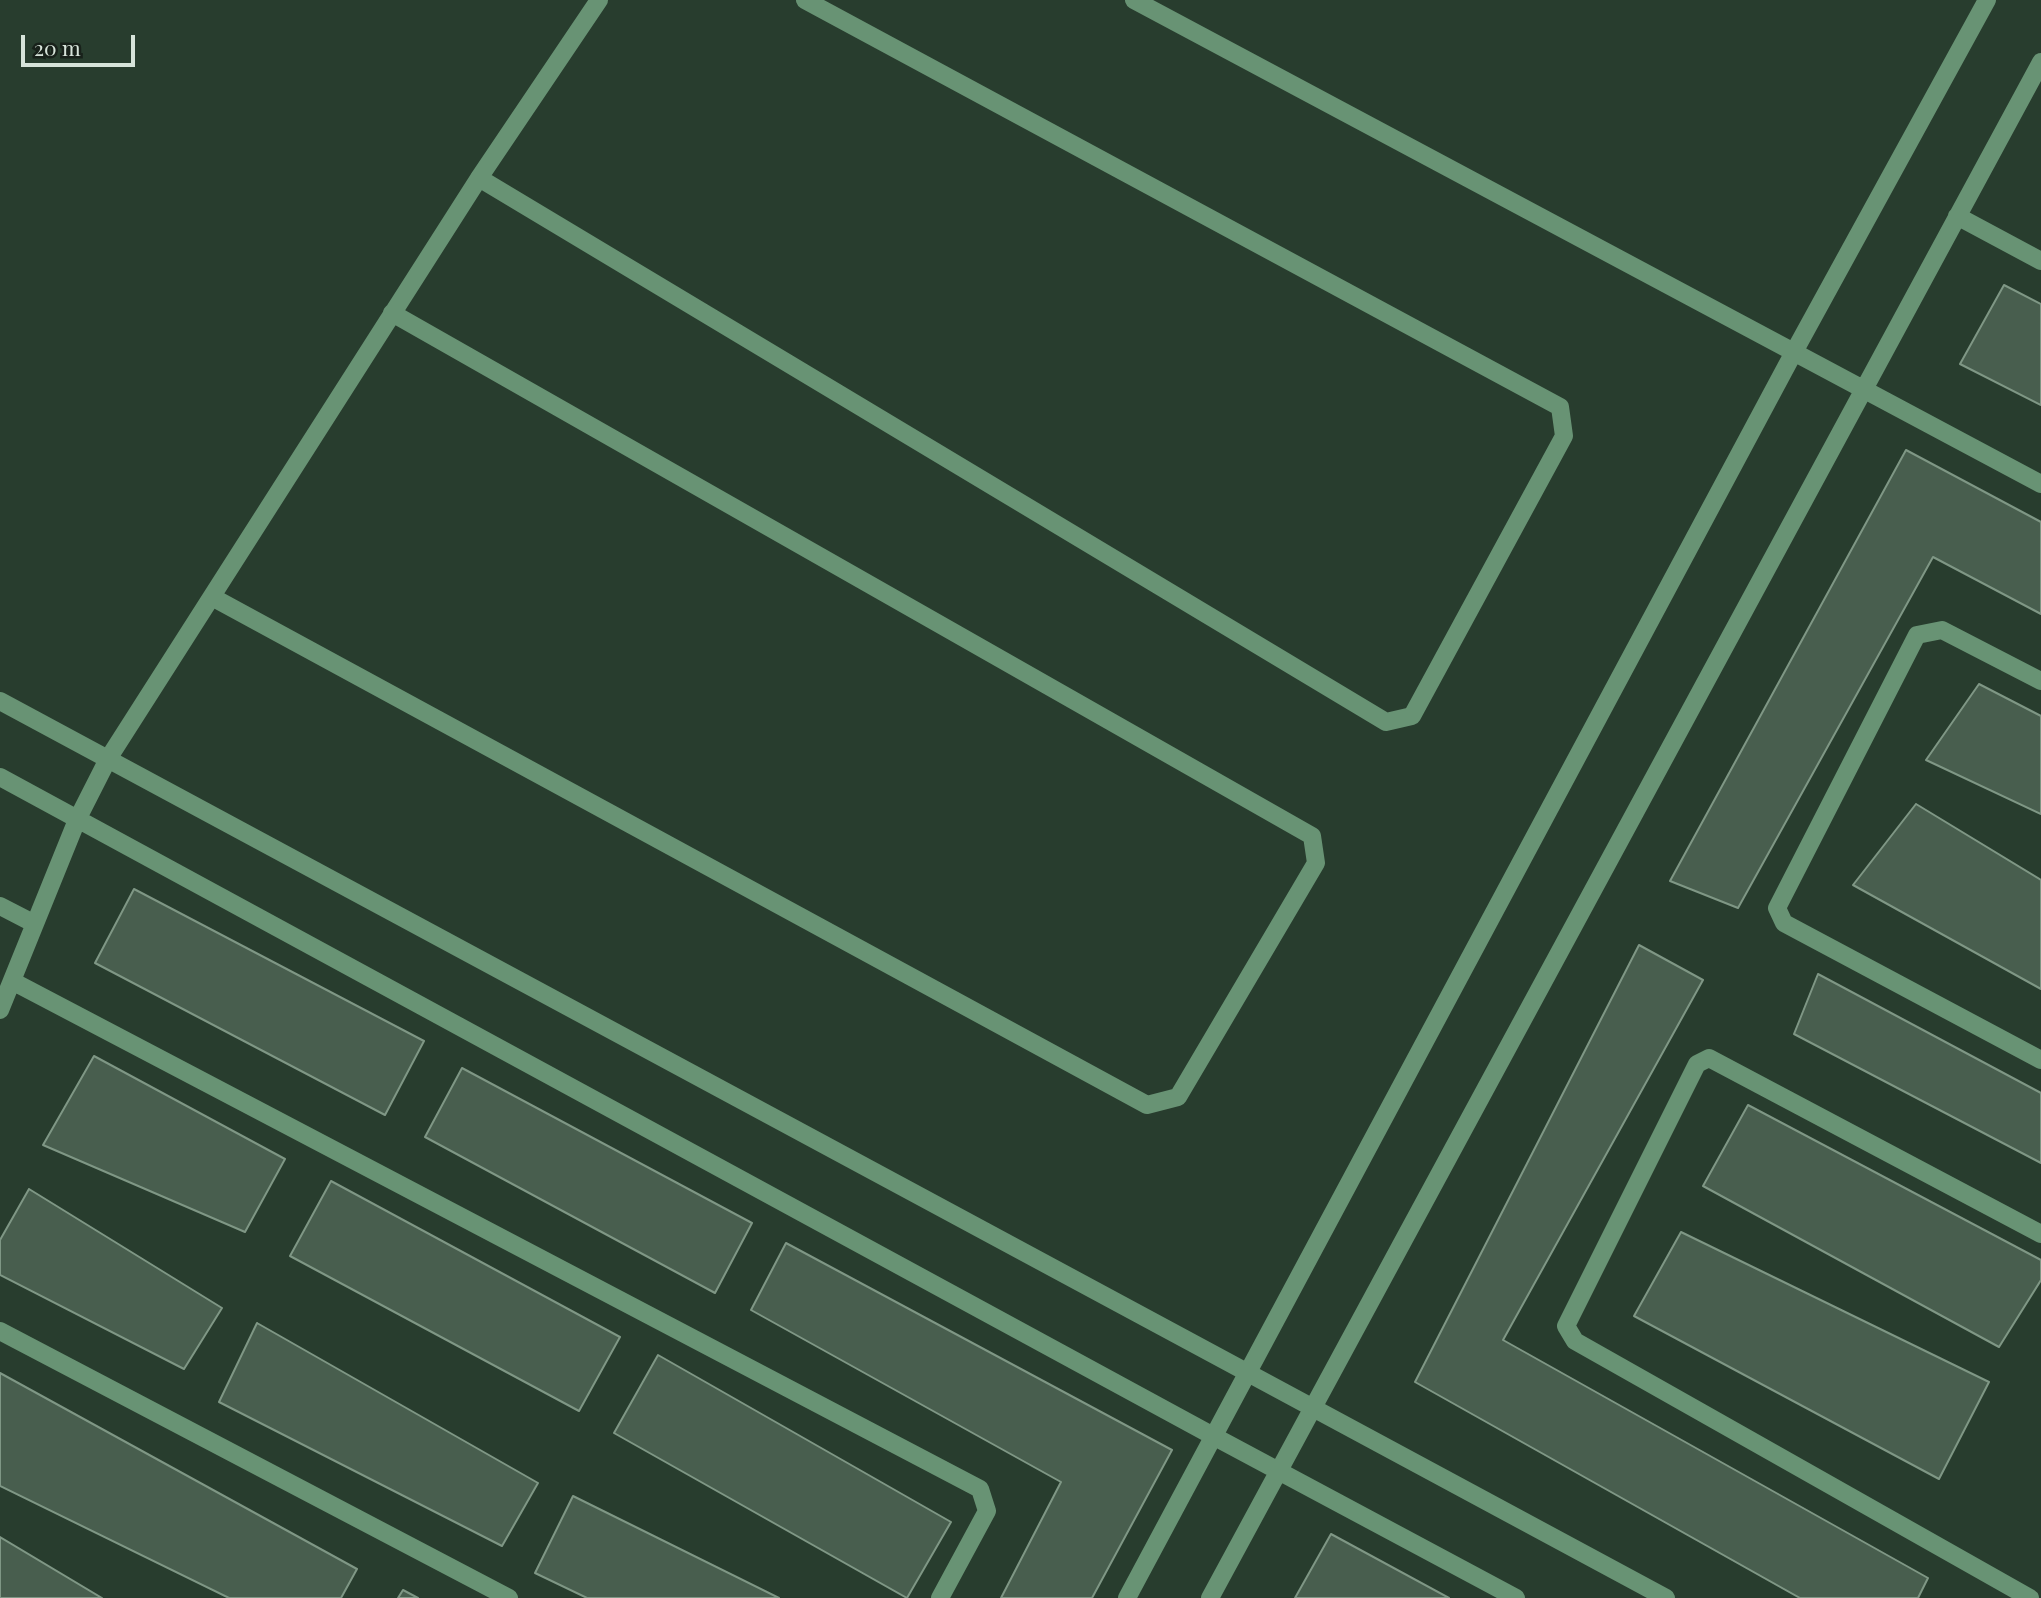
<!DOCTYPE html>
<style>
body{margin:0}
#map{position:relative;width:2041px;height:1598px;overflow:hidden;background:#283d2e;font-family:"Playfair Display",serif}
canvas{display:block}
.scale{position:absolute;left:21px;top:35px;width:114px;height:32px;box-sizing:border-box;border:4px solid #d7e4da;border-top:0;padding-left:9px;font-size:21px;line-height:24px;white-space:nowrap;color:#d7e4da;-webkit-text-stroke:5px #18211a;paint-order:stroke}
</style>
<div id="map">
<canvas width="2041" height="1598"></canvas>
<div class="scale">20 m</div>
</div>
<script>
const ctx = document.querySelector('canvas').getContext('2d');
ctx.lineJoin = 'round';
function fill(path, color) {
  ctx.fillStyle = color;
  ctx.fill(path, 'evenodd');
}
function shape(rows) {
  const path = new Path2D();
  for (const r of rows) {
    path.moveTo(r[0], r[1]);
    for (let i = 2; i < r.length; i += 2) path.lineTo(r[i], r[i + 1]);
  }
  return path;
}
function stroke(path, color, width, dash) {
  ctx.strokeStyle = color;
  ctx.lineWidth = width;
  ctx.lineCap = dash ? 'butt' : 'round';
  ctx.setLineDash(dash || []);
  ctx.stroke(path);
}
const building = shape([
 [2004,285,2041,304,2041,405,1960,364,2004,285],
 [1906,450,2041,522,2041,614,1933,557,1738,908,1670,881,1906,450],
 [1979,684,2041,716,2041,814,1926,760,1979,684],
 [1916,804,2041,880,2041,989,1853,885,1916,804],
 [134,889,424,1041,385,1115,95,963,134,889],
 [1639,945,1703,980,1503,1340,1928,1578,1918,1598,1800,1598,1415,1382,1639,945],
 [1818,974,2041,1093,2041,1163,1794,1034,1818,974],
 [94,1056,285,1159,245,1232,43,1145,94,1056],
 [462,1068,752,1223,715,1293,425,1137,462,1068],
 [1748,1105,2041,1260,2041,1280,1999,1347,1703,1186,1748,1105],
 [331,1181,620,1337,579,1411,290,1256,331,1181],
 [29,1189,222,1308,184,1369,0,1275,0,1240,29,1189],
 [1681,1232,1989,1382,1939,1479,1634,1316,1681,1232],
 [786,1243,1172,1450,1092,1598,1001,1598,1061,1482,751,1310,786,1243],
 [257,1323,538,1483,502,1546,219,1402,257,1323],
 [658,1355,951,1522,907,1598,614,1433,658,1355],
 [0,1373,357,1569,341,1598,229,1598,0,1486,0,1373],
 [573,1496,779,1598,587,1598,535,1573,573,1496],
 [1331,1534,1449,1598,1295,1598,1331,1534],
 [0,1537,102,1598,0,1598,0,1537],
 [403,1590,418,1598,398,1598,403,1590]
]);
fill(building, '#485e4e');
stroke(building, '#7f9785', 2);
stroke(shape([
 [1134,0,2041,484],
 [479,178,1386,722,1412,716,1564,436,1560,407,805,0],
 [1957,216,2041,261],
 [212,597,1147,1105,1178,1097,1316,863,1312,836,392,313],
 [2041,681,1942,630,1917,635,1777,908,1784,923,2041,1060],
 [0,701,1666,1598],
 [0,777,1215,1437,1516,1598],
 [0,906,35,924],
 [12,981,980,1489,987,1511,940,1598],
 [0,1010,77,820,108,759,479,178,599,0],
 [0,1331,509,1598],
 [1127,1598,1794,352,1987,0],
 [1210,1598,2041,62],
 [2030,1598,1575,1341,1566,1326,1697,1064,1709,1058,2041,1234]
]), '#689374', 18);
</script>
